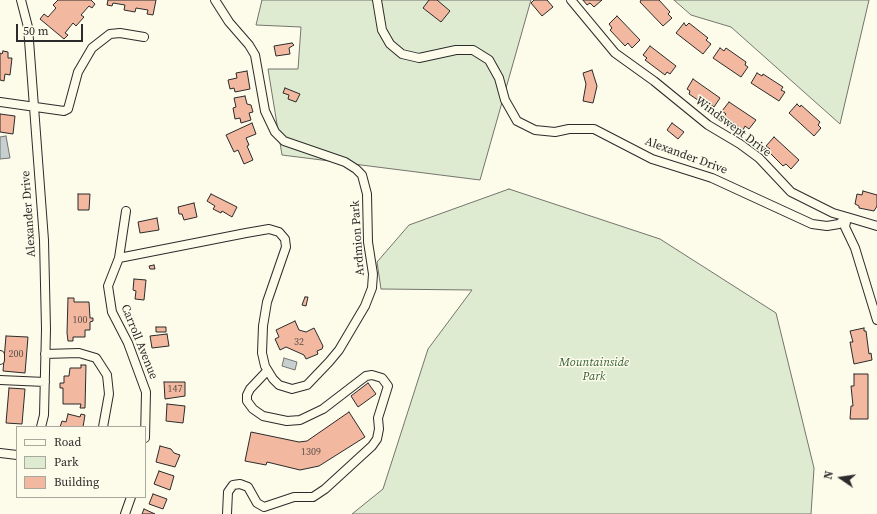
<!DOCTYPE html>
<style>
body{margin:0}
#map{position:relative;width:877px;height:514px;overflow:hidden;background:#fdfbea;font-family:"Source Serif 4",serif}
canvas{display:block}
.legend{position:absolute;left:16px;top:426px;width:130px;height:72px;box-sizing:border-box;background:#fdfbea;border:1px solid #a9a89e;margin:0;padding:5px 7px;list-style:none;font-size:12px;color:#2b2b2b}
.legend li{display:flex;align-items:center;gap:8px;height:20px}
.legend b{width:20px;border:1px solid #a9a89e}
.north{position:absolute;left:821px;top:458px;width:40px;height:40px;-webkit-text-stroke:3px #fdfbea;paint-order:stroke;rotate:283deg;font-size:11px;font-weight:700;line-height:16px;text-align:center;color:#2b2b2b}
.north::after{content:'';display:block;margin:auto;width:14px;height:18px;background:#2b2b2b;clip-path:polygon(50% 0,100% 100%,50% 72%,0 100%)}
.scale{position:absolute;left:16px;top:24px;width:67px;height:18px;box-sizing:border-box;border:2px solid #2b2b2b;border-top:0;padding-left:5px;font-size:12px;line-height:14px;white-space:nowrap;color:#2b2b2b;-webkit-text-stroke:3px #fdfbea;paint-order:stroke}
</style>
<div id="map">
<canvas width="877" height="514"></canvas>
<ul class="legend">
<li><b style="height:5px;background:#fdfbea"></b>Road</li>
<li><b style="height:11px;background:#deebd1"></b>Park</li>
<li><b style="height:11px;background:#f2b8a0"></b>Building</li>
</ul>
<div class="north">N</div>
<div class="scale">50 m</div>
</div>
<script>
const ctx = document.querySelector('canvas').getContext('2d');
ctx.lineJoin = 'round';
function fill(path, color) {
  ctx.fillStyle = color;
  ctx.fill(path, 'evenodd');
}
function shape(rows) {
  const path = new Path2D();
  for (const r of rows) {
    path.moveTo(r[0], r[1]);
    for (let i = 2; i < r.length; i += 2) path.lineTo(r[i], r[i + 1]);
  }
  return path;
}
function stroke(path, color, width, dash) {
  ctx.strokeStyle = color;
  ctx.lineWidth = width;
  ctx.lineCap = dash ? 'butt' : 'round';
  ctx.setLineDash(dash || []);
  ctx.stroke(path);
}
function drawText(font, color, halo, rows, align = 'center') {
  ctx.font = font + ' "Source Serif 4",serif';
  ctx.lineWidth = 3;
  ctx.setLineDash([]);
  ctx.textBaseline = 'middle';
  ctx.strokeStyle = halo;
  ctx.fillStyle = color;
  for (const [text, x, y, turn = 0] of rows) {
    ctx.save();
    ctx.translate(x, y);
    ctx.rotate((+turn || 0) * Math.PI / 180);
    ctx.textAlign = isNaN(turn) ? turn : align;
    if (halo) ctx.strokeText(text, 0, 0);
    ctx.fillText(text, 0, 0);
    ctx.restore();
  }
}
const green = shape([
 [262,0,531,0,480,180,282,155,268,69,298,69,301,27,256,25,262,0],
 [674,0,869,0,840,124,731,27,691,15,674,0],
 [509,189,660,239,776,313,814,468,811,514,352,514,383,489,428,349,472,290,381,289,377,262,409,225,509,189]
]);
fill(green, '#deebd1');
stroke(green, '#74746e', 1);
const water = shape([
 [6,136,10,158,0,159,0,137,6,136],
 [284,358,297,362,295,370,282,366,284,358]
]);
fill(water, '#c7d0d0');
stroke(water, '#74746e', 1);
const building = shape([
 [58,0,91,0,95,4,92,8,89,6,81,15,84,17,76,26,73,23,65,33,68,35,64,39,40,19,44,14,48,17,56,8,53,5,58,0],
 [108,0,156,0,153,15,147,14,148,10,136,8,135,12,124,10,125,5,113,3,112,6,107,5,108,0],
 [429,0,437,0,450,11,441,22,423,8,429,0],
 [534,0,547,0,553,7,542,16,531,3,534,0],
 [583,0,602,0,594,7,590,3,587,5,583,0],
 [641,0,659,0,670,12,668,14,672,18,663,26,640,2,641,0],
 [617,16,640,40,632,48,628,43,625,46,610,30,612,28,609,24,617,16],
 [684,23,686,26,689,23,708,38,706,40,711,44,703,54,676,33,684,23],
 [292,43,294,45,289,48,290,54,276,56,274,46,292,43],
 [650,46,676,66,670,74,667,72,665,75,645,60,647,58,643,55,650,46],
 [720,48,724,51,726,48,746,62,745,65,748,67,741,77,713,58,720,48],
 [3,51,8,52,8,58,12,58,10,75,5,74,4,81,0,80,0,53,2,54,3,51],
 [592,70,597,86,593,103,583,101,586,84,583,73,592,70],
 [247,71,250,89,235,92,234,88,230,89,228,80,237,78,236,73,247,71],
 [757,73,762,76,763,74,783,87,781,90,785,92,779,101,751,83,757,73],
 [693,79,720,98,714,107,710,104,708,107,689,94,690,91,687,89,693,79],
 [285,88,300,94,296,102,288,99,289,95,283,93,285,88],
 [245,96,247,104,251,105,253,112,249,113,251,120,241,123,240,118,235,119,233,108,236,107,234,98,245,96],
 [729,102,756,120,749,129,745,126,743,130,724,116,726,114,722,111,729,102],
 [797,104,800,107,801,105,820,122,818,125,821,128,814,136,789,113,797,104],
 [0,114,15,116,13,134,0,132,0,114],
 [252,123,256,134,246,138,249,145,247,146,253,160,244,164,238,150,234,152,226,135,252,123],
 [672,123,684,132,678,139,667,130,672,123],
 [774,137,799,160,791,169,786,164,783,166,768,151,770,149,766,146,774,137],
 [863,191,877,195,877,206,874,211,859,208,859,206,855,204,857,194,862,195,863,191],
 [78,194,90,194,89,210,78,210,78,194],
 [211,194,237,207,232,217,222,211,221,213,213,209,215,206,207,201,211,194],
 [194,203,197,217,184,220,182,214,179,214,178,207,194,203],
 [157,218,159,230,140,233,138,222,157,218],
 [154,265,155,269,150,269,149,266,154,265],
 [134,279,146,280,144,300,135,299,136,291,133,290,134,279],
 [305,297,308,297,306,306,302,305,305,297],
 [68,298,74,298,74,302,89,302,90,318,93,318,93,321,90,322,90,330,85,330,85,337,73,337,73,341,68,341,67,333,68,298],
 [295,321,299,330,306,332,314,328,323,346,322,349,317,351,318,354,306,359,304,355,286,347,280,350,275,339,279,337,276,330,295,321],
 [156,327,166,327,166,332,156,332,156,327],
 [864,328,864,331,866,331,869,354,871,353,872,360,854,364,850,342,853,342,850,331,864,328],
 [167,334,169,346,152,348,150,336,167,334],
 [6,336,28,337,25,373,3,371,6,336],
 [81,365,86,365,85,408,80,408,81,404,63,404,63,388,60,388,60,383,64,383,64,376,69,376,70,368,81,368,81,365],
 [854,374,868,374,868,419,850,419,851,406,853,406,851,386,854,386,854,374],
 [164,382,185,382,185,396,165,399,164,382],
 [368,383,376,394,358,407,351,396,368,383],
 [9,388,25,389,22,424,6,423,9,388],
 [167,404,185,406,183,423,166,421,167,404],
 [349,412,365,437,319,466,300,470,267,462,266,465,245,461,251,432,299,442,307,441,349,412],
 [68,414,80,417,81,414,85,415,83,427,60,427,62,421,66,422,68,414],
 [160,446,171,449,174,453,180,455,175,467,156,462,160,446],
 [159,471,174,476,170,490,154,484,159,471],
 [153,494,167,499,163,509,149,504,153,494],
 [144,509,155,514,142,514,144,509]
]);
fill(building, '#f2b8a0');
stroke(building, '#2b2b2b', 1);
const street = shape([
 [21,0,28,27,44,240,46,329,44,415,41,427],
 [377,0,382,30,390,44,402,54,419,58,456,50,473,50,489,60,499,78,505,100,517,121,535,130,555,132,569,129,594,129,652,159,712,178,812,224,827,226,839,224,847,217,877,226],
 [571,0,615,53,654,81,708,125,740,144,759,158,791,192,833,213,847,217,845,227,855,248,877,320],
 [0,102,64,111,68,109,78,72,92,48,110,34,120,33,144,37],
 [126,211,119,258,108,286,112,312,128,343,146,392,145,438],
 [119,258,246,233,269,229,279,232,285,239,286,247,267,302,263,326,262,353,265,366,273,379,279,385,292,389,307,385,329,362,339,350,365,306,372,288,373,274,368,242,367,194,362,175,356,169,345,162,284,141,275,132,265,111,255,55,249,45,229,22,215,0],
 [45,354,79,353,96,358,107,375,109,394,103,427],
 [0,355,0,360],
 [0,380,45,382],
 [0,453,17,455],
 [125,514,131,497],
 [227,514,228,492,233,485,240,484,248,487,257,503,264,507,294,497,313,497,325,489,372,446,377,439,379,429,378,418,388,386,382,378,372,375,366,376,323,409,300,420,287,421,263,416,253,409,247,401,247,395,250,389,267,371]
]);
stroke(street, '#2b2b2b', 10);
stroke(street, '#fdfbea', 8);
drawText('10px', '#5d4e48', null, [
 ["100",80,320],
 ["32",299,342],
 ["200",16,354],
 ["147",175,389],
 ["1309",311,452]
]);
drawText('12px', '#2b2b2b', '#fdfbea', [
 ["Windswept Drive",733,127,37],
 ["Alexander Drive",686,156,20],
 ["Alexander Drive",29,214,-94],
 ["Ardmion Park",358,238,-94],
 ["Carroll Avenue",139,342,68]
]);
drawText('italic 12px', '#34623c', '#fdfbea', [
 ["Mountainside",594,363],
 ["Park",594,377]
]);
</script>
